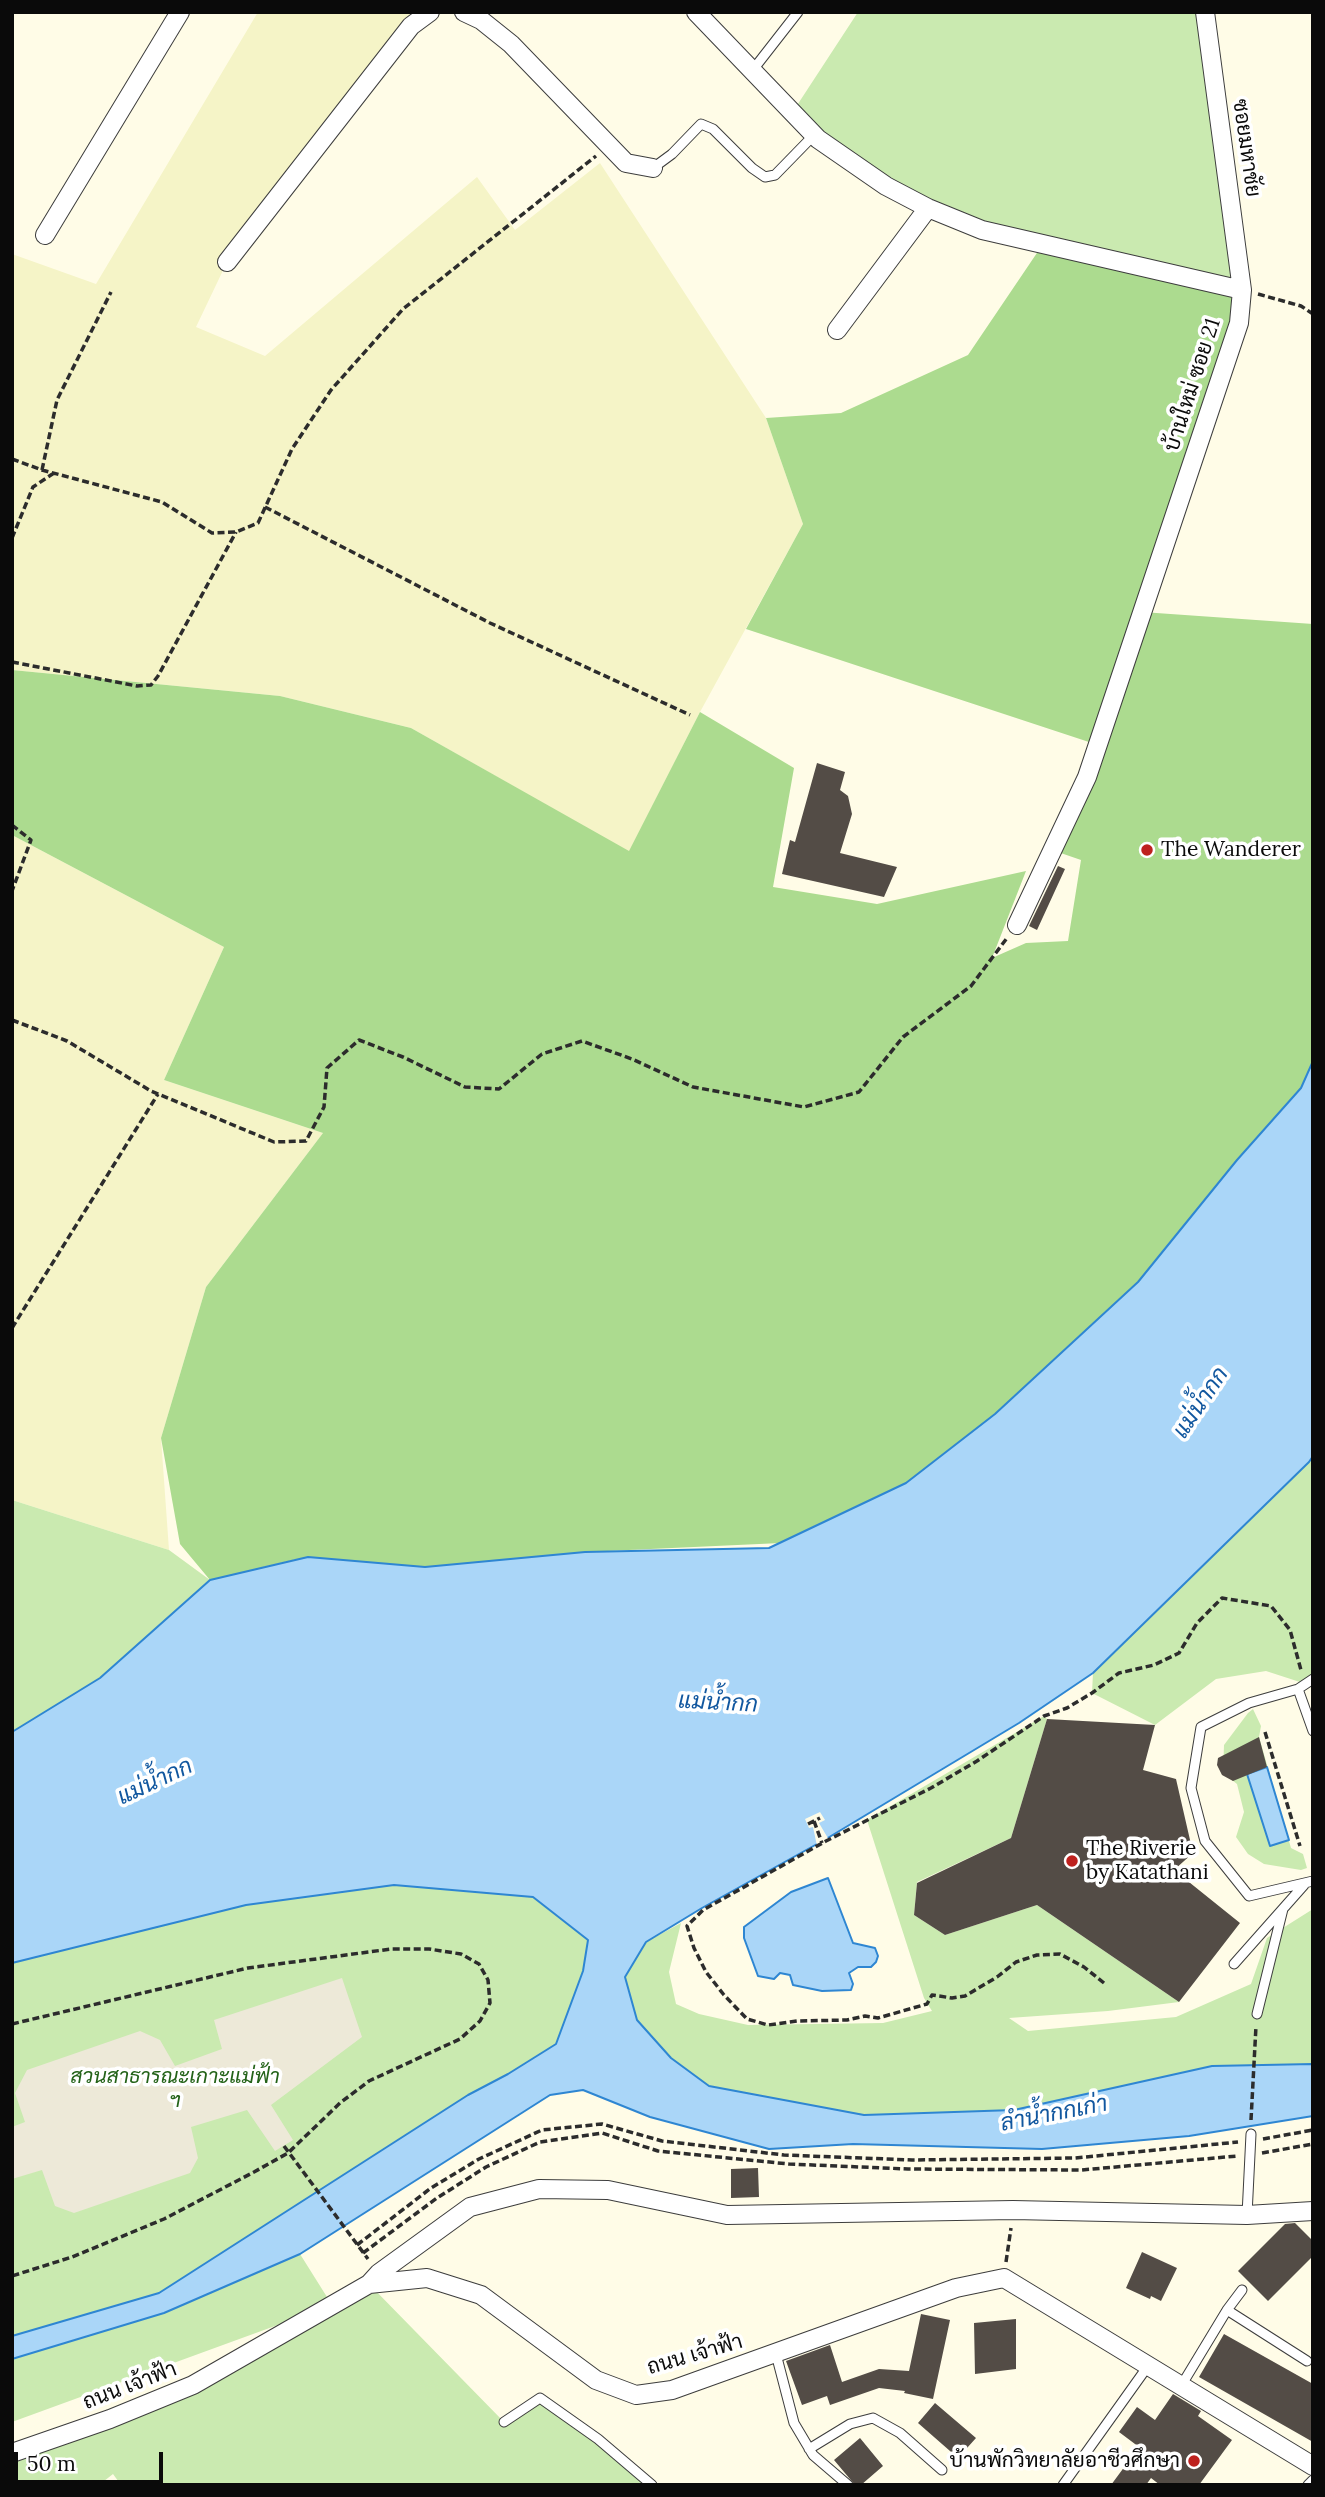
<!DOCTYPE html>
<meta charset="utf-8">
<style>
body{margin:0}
#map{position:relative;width:1325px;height:2497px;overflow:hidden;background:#fffce7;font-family:Lora,serif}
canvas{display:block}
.frame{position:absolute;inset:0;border:14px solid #0a0a0a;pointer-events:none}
.scale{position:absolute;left:14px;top:2452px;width:149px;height:32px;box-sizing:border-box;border:4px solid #0a0a0a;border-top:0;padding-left:9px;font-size:21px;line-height:24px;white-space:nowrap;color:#0a0a0a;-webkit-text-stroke:5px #fff;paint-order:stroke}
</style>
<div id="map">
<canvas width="1325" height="2497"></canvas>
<div class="frame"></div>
<div class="scale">50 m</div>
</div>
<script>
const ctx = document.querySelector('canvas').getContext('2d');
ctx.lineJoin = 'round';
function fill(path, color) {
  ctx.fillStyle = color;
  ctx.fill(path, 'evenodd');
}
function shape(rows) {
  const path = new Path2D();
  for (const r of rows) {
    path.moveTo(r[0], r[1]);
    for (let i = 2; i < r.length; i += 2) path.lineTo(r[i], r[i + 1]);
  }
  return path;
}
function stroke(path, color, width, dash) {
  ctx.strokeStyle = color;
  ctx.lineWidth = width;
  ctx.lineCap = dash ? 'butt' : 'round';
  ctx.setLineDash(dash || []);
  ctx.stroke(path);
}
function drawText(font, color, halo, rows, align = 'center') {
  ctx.font = font + ' Lora,Sarabun,serif';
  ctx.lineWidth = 7;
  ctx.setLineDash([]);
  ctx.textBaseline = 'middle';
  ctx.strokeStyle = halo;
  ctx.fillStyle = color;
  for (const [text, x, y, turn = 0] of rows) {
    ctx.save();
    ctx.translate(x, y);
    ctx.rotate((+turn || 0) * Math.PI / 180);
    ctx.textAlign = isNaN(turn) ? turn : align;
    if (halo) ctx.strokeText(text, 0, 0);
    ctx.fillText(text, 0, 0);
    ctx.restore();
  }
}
fill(shape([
 [258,12,435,12,227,262,196,327,265,356,477,177,515,230,600,163,766,418,803,524,700,712,629,852,411,728,280,696,12,670,12,254,96,284],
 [12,835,224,947,164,1080,323,1133,206,1287,161,1438,169,1550,12,1500]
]), '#f5f4c7');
fill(shape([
 [858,12,1205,12,1242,290,982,230,886,186,792,113],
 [1313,1456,1313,1678,1306,1684,1266,1671,1216,1679,1155,1725,1092,1693,1093,1673],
 [12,1500,169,1550,210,1580,100,1678,12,1732],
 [1253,1709,1261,1726,1259,1737,1291,1848,1303,1854,1307,1868,1301,1870,1264,1864,1248,1854,1236,1837,1244,1812,1237,1784,1223,1773,1224,1745,1248,1713],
 [1044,1716,1047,1719,1011,1838,917,1882,914,1915,945,1935,1037,1905,1179,2002,1108,2011,1009,2018,1028,2031,1176,2017,1251,1984,1267,1938,1313,1909,1313,2064,1212,2066,1014,2110,864,2115,709,2086,671,2058,637,2020,625,1977,646,1942,681,1923,669,1972,676,2004,699,2014,748,2025,883,2023,932,2011,924,1998,867,1820],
 [394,1885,533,1897,588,1939,583,1971,556,2044,508,2074,468,2095,159,2293,12,2336,12,1963,246,1905],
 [300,2254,332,2305,369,2284,504,2422,540,2398,651,2485,121,2485,113,2474,99,2485,12,2485,12,2452,193,2385,327,2307,12,2422,12,2359,164,2313]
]), '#caeab0');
fill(shape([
 [1043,244,1242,290,1095,744,746,629,803,524,766,418,841,413,968,355],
 [1142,612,1313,624,1313,1061,1301,1088,1237,1160,1138,1282,995,1414,907,1483,781,1543,585,1552,425,1567,297,1559,210,1580,180,1544,161,1438,206,1287,323,1133,164,1080,224,947,12,835,12,670,280,696,411,728,629,851,700,712,794,768,773,887,877,904,1026,871,992,958,1026,943,1068,941,1081,860,1052,850]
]), '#acdb8f');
fill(shape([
 [342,1978,362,2037,271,2105,293,2140,275,2151,247,2110,191,2127,198,2158,190,2173,74,2213,55,2206,42,2170,12,2179,12,2127,25,2122,15,2093,27,2070,140,2031,160,2040,175,2066,222,2049,214,2020]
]), '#ede9d8');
const water = shape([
 [1313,1061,1313,1456,1309,1462,1093,1673,1019,1723,826,1839,702,1908,646,1942,625,1977,637,2020,671,2058,709,2086,864,2115,1014,2110,1212,2066,1313,2064,1313,2116,1189,2136,1042,2149,853,2144,769,2149,650,2117,583,2090,550,2095,300,2254,164,2313,12,2359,12,2336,159,2293,468,2095,508,2074,556,2044,583,1971,588,1940,533,1897,394,1885,246,1905,12,1963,12,1732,100,1678,210,1580,308,1557,425,1567,585,1552,769,1548,906,1483,995,1414,1138,1282,1237,1160,1301,1088,1313,1061],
 [1267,1767,1289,1840,1270,1846,1247,1774,1267,1767],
 [828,1878,853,1943,875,1948,878,1956,876,1962,871,1967,858,1967,849,1973,853,1984,851,1990,822,1991,793,1985,790,1975,780,1973,774,1979,758,1976,744,1938,744,1927,791,1892,828,1878]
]);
fill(water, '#aad6f8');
stroke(water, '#2e86d2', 2);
fill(shape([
 [820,1812,825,1820,819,1823,829,1840,817,1846,813,1827,809,1828,805,1819]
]), '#fffce7');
fill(shape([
 [817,763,845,772,840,790,848,796,852,814,840,853,897,867,884,897,782,874,790,840,795,842],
 [1058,866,1065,869,1037,930,1029,926],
 [1047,1719,1155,1725,1143,1770,1176,1779,1193,1853,1174,1870,1240,1923,1179,2002,1037,1905,945,1935,914,1915,917,1883,1011,1838],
 [1259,1737,1267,1767,1233,1781,1222,1775,1217,1765,1218,1758],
 [758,2168,759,2197,731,2198,731,2169],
 [1295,2223,1313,2241,1313,2256,1268,2301,1238,2271,1285,2224],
 [1142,2252,1177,2268,1161,2301,1151,2296,1150,2299,1126,2288],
 [921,2314,950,2320,933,2399,904,2393,905,2391,879,2388,830,2405,827,2396,802,2405,786,2361,830,2345,842,2382,879,2369,909,2371],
 [1016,2319,1016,2369,975,2374,974,2323],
 [1224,2334,1313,2384,1313,2442,1199,2377],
 [1173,2394,1201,2411,1198,2416,1232,2440,1199,2485,1160,2485,1151,2478,1146,2485,1111,2485,1139,2447,1119,2432,1137,2407,1155,2420],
 [935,2403,976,2438,958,2458,918,2423],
 [860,2438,883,2466,861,2485,855,2485,834,2460]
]), '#534c46');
const lane = shape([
 [752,71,798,12],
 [653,168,672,154,701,124,713,129,752,168,765,177,775,175,814,135],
 [1298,1689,1313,1679],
 [1313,1731,1298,1689,1249,1703,1201,1727,1191,1788,1205,1841,1249,1896,1313,1881],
 [1234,1964,1304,1885],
 [1257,2014,1283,1909],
 [1247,2215,1251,2134],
 [1227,2310,1307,2361],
 [776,2354,794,2423,813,2455,848,2485],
 [1181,2386,1227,2310,1242,2290],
 [504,2422,540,2398,598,2439,652,2485],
 [809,2449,850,2424,873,2418,900,2433,942,2470],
 [1063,2485,1148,2366],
 [1308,2485,1313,2480]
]);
const street = shape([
 [464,12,481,20,511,44,626,163,653,168],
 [696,12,818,139,886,186,928,208,982,230,1242,290,1239,323,1087,777,1017,925],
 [1205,12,1242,290],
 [45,235,180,12],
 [227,262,411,26,430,12],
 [837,330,928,208],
 [369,2284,379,2273,470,2207,539,2189,608,2190,727,2215,1013,2210,1247,2215,1313,2211],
 [12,2453,110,2419,193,2385,369,2284,427,2278,481,2295,596,2380,636,2395,672,2390,956,2288,1004,2278,1313,2466]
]);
stroke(lane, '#3d3d3d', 11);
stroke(street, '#3d3d3d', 20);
stroke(shape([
 [1258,294,1301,306,1313,314],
 [12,459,42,470,162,502,212,533,236,532,258,523,292,449,331,390,403,309,596,156],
 [42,470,57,400,111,292],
 [265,507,490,623,690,715],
 [12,538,33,487,54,473],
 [12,662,137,686,151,685,158,676,236,532],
 [12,825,31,840,12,891],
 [12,1020,67,1041,151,1091,274,1142,306,1141,324,1107,327,1068,359,1040,403,1057,465,1087,499,1089,542,1054,582,1041,632,1059,693,1087,804,1107,859,1092,903,1037,971,986,1007,938],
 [12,1328,158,1094],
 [1265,1732,1300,1846],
 [814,1821,822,1843],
 [808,1824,820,1818],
 [1104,1983,1084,1967,1060,1954,1037,1955,1016,1962,997,1977,965,1996,952,1998,932,1995,927,2004,878,2018,865,2016,847,2020,797,2021,768,2025,747,2019,724,1995,706,1972,694,1948,687,1926,703,1910,826,1841,931,1788,977,1761,1044,1716,1067,1708,1092,1693,1119,1673,1154,1665,1179,1653,1197,1623,1222,1598,1271,1606,1290,1630,1301,1670],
 [12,2024,248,1968,391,1949,429,1949,461,1954,479,1964,488,1980,490,2003,480,2021,460,2039,369,2081,340,2103,288,2153,254,2172,164,2219,72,2257,12,2276],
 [1251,2120,1256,2026],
 [1263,2139,1313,2130],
 [284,2146,368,2259],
 [1262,2153,1313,2144],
 [357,2245,431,2188,479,2159,542,2130,602,2124,662,2141,784,2155,912,2160,1075,2158,1238,2142],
 [363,2253,437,2198,486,2167,540,2142,602,2133,658,2151,789,2164,908,2169,1082,2170,1237,2156],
 [1006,2262,1011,2228]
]), '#2c2c2c', 3.5, [7, 3.5]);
stroke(lane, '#fff', 9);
stroke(street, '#fff', 18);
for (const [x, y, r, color] of [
 [1147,850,7,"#be211e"],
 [1072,1861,7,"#be211e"],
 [1194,2461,7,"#be211e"]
]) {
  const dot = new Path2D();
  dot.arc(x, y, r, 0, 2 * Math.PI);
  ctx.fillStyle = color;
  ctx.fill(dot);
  stroke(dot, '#fff', 2.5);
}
drawText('21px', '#0a0a0a', '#fff', [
 ["ซอยมหาชัย",1246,148,82],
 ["บ้านใหม่ ซอย 21",1193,385,-72],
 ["ถนน เจ้าฟ้า",695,2355,-16],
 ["ถนน เจ้าฟ้า",130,2386,-21]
]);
drawText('21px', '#0a0a0a', '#fff', [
 ["The Wanderer",1161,850],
 ["The Riverie",1086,1849],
 ["by Katathani",1086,1873],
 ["บ้านพักวิทยาลัยอาชีวศึกษา",1180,2461,"right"]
], 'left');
drawText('italic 21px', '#246319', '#fff', [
 ["สวนสาธารณะเกาะแม่ฟ้า",175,2077],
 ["ฯ",175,2101]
]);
drawText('italic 23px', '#11579f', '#fff', [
 ["แม่น้ำกก",1201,1403,-56],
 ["แม่น้ำกก",718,1703,3],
 ["แม่น้ำกก",155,1782,-25],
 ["ลำน้ำกกเก่า",1054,2114,-11]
]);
</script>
